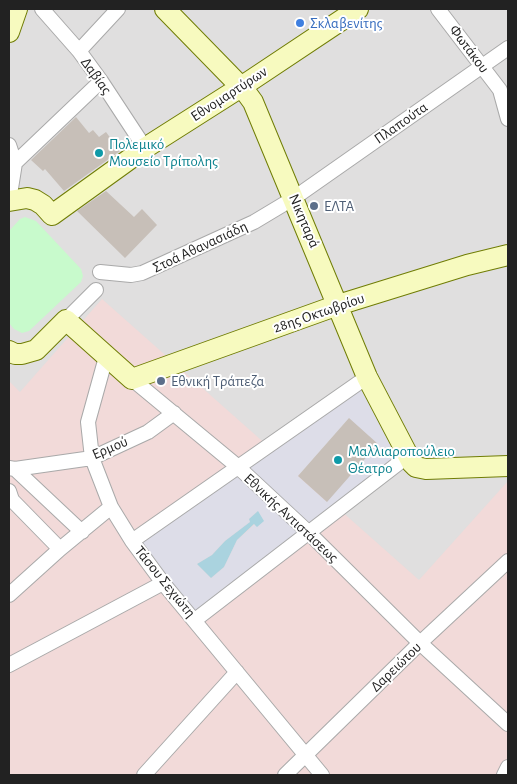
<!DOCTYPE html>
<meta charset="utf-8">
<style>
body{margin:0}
#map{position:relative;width:517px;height:784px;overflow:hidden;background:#f2efe9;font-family:"Alegreya Sans",sans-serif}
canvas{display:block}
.frame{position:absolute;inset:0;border:10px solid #222;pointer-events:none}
</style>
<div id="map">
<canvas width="517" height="784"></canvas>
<div class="frame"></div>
</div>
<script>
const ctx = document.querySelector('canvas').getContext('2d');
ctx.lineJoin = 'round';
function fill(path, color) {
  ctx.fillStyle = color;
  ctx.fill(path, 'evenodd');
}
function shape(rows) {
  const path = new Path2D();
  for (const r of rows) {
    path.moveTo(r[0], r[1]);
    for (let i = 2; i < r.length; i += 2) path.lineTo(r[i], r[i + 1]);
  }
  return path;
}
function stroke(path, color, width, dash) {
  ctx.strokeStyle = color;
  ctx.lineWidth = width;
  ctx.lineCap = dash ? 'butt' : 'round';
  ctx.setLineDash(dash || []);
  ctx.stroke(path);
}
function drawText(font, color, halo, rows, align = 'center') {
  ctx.font = font + ' "Alegreya Sans",sans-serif';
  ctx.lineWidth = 4;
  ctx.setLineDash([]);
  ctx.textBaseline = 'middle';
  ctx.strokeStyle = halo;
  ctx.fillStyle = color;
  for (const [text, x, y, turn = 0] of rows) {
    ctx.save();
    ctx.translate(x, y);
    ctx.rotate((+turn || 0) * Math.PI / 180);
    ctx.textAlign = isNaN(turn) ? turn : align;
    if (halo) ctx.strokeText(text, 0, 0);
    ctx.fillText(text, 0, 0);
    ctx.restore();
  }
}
fill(shape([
 [9,9,508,9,508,775,9,775]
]), '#e0dfdf');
fill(shape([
 [102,299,419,580,508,481,508,775,9,775,9,381,20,392]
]), '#f2dad9');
fill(shape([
 [25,217,36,221,81,269,83,276,81,282,29,331,22,333,14,329,9,323,9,231,20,219]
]), '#c8facc');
fill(shape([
 [361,380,408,456,195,620,132,541],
 [349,418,326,501,298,476],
 [257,512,255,524,237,540,224,567,211,578,197,564,212,555,225,541,250,522,249,519]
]), '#dddde8');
fill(shape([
 [258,511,264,521,257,527,254,524,237,540,224,567,211,578,197,564,212,555,225,541,250,522,249,519]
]), '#aad3df');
fill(shape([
 [76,117,89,133,93,130,99,137,106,132,120,151,64,191,45,169,43,171,31,160],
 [106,191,134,217,142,209,157,225,125,258,77,211],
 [349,418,378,444,327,502,298,476]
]), '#c7bfb8');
const street = shape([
 [42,9,79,51,101,81,145,148],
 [438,9,500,90,508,119],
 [79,51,118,9],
 [9,145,15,163],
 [9,201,15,163,101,81],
 [100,272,131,275,142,273,254,222,294,198,508,48],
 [66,320,96,290],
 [106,357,88,422,92,458,111,507,132,541,163,583,322,775],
 [132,379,237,466,308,532,420,643,508,724],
 [9,468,15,469,92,458,148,432,174,413],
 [15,469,82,532],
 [9,491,12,500,60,549],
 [132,541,367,377],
 [9,595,60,549,111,507],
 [195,620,408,456],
 [9,665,163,583],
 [144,775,237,672],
 [285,775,420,643,508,561],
 [504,775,508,767]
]);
const secondary = shape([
 [165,9,245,91,253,102,367,377,412,463,416,467,426,469,508,466],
 [9,32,17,9],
 [9,201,27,198,35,200,43,205,52,215,145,148,241,87,358,9],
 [9,351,15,354,22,354,36,350,66,320,132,379,338,305,467,265,508,255]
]);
stroke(street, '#a9a9a9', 16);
stroke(secondary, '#707d05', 22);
stroke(street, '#fff', 14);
stroke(secondary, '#f7fabf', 20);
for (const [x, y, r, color] of [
 [300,23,5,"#3f7fe0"],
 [99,153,5,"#0f9aa8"],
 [314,206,5,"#5c6f8a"],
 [161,381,5,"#5c6f8a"],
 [338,460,5,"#0f9aa8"]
]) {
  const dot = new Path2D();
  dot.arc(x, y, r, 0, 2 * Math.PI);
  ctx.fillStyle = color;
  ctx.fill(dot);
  stroke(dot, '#fff', 2);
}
drawText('15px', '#366cbe', '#fff', [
 ["Σκλαβενίτης",310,23]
], 'left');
drawText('15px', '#222', '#fff', [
 ["Φωτάκου",469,49,53],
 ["Δαβίας",96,76,54],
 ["Εθνομαρτύρων",229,94,-33],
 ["Πλαπούτα",401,123,-35],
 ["Νικηταρά",304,221,67],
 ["Στοά Αθανασιάδη",200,247,-25],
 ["28ης Οκτωβρίου",319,313,-19],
 ["Ερμού",110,448,-23],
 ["Εθνικής Αντιστάσεως",291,518,43],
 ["Τάσου Σεχιώτη",165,582,51],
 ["Δαρειώτου",396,667,-44]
]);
drawText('15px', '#0d838f', '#fff', [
 ["Πολεμικό",109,144],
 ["Μουσείο Τρίπολης",109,161],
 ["Μαλλιαροπούλειο",348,451],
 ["Θέατρο",348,468]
], 'left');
drawText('15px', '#4e5e75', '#fff', [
 ["ΕΛΤΑ",324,206],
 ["Εθνική Τράπεζα",171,381]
], 'left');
</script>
